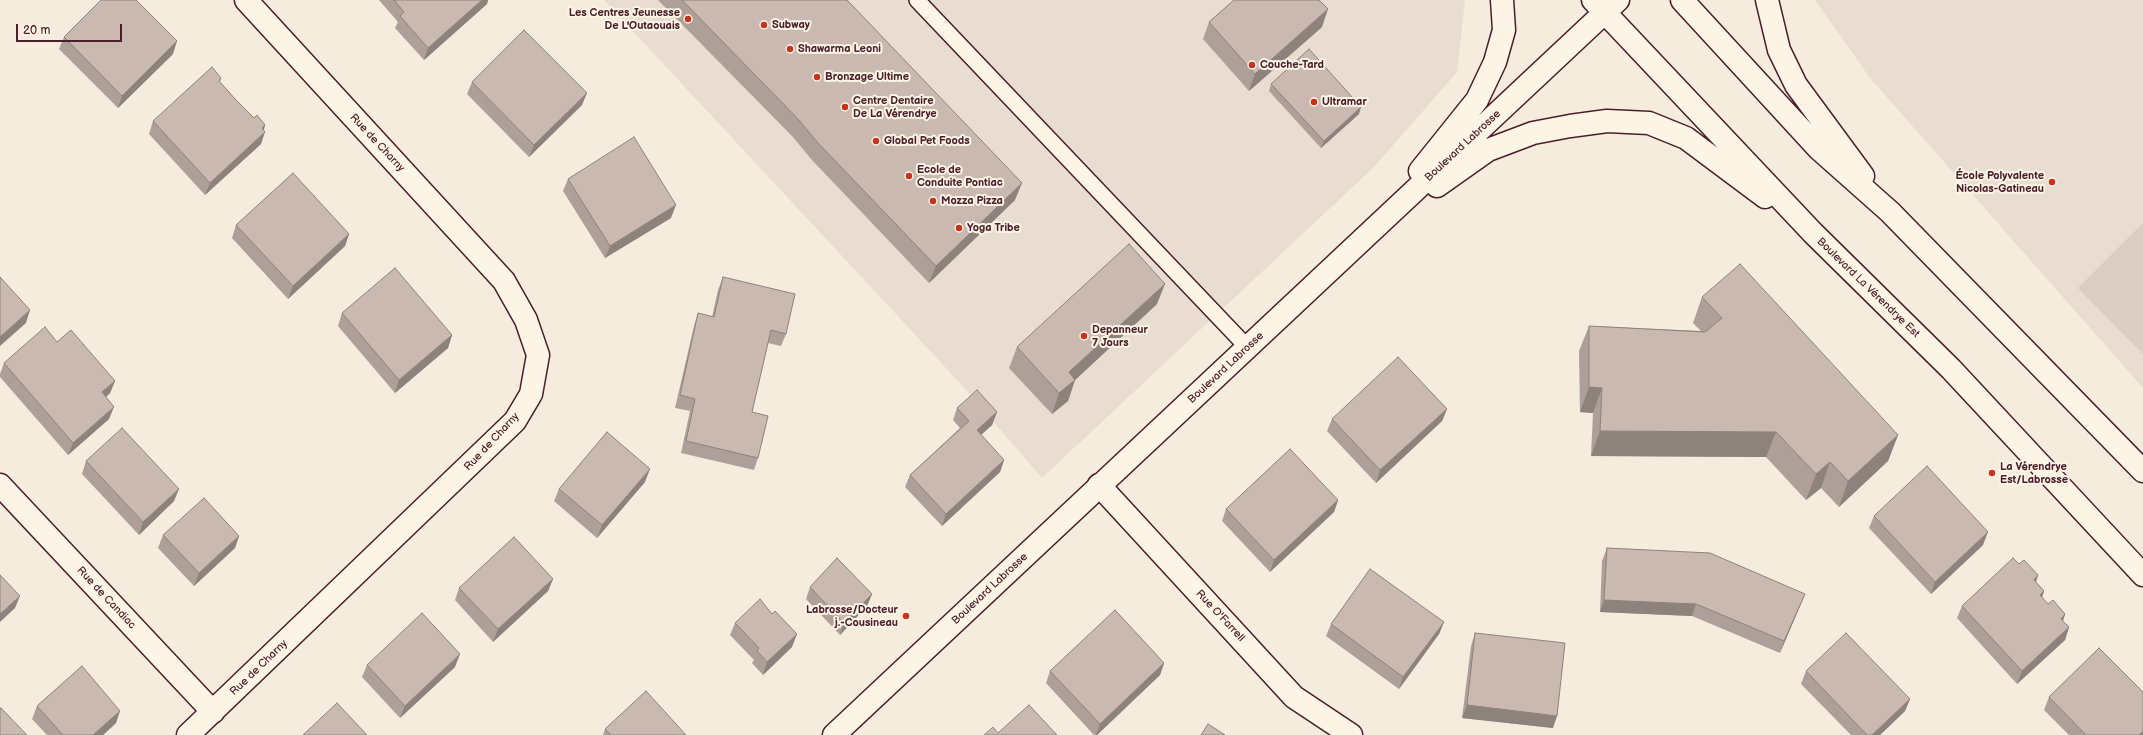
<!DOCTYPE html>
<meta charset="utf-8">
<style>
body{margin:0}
#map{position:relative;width:2143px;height:735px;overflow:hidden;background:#f5ecde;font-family:"Balsamiq Sans",sans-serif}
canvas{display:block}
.scale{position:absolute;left:16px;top:24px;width:106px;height:18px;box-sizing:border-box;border:2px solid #4a1f2b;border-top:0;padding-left:5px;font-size:12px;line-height:14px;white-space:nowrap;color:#4a1f2b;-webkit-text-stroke:3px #fcf5e5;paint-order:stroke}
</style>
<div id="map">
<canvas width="2143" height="735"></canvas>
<div class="scale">20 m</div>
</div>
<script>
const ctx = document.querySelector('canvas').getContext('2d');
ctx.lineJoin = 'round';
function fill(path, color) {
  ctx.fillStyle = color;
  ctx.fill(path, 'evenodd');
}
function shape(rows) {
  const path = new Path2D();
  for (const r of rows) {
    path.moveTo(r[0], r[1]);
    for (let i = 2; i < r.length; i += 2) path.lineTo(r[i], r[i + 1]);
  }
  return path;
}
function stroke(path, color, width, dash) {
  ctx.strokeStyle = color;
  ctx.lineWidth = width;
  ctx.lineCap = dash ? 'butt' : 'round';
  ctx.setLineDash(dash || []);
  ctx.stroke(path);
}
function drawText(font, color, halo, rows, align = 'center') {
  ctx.font = font + ' "Balsamiq Sans",sans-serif';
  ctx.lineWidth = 4;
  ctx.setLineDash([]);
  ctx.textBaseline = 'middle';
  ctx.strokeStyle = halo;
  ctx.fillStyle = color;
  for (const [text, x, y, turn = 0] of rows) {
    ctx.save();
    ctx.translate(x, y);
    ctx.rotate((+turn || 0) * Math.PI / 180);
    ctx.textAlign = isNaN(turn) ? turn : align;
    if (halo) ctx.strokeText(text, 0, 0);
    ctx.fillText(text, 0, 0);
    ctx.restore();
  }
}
fill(shape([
 [604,0,1465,0,1457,72,1374,167,1042,478,960,383],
 [1815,0,2143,0,2143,388,1870,78]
]), '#e8ddd0');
fill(shape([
 [2143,223,2143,354,2078,288]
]), '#dbcec4');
const lane = shape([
 [917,0,1248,348]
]);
const street = shape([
 [0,485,213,712],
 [1099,485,1294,697,1351,735],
 [188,735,515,421,531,394,538,355,526,320,504,281,246,0]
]);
const secondary = shape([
 [1593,0,1813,233,1951,369,2143,575],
 [1682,0,1819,149,1890,212,2143,471],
 [1767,0,1779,50,1796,85,1863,176],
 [1420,171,1477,100,1495,62,1504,30,1502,0],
 [1437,186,1488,150,1533,133,1570,126,1607,121,1649,123,1686,138,1765,197],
 [834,735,1618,0]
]);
stroke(lane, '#4a1f2b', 18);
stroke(street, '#4a1f2b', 25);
stroke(secondary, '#4a1f2b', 25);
stroke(lane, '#fcf5e5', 15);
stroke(street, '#fcf5e5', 22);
stroke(secondary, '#fcf5e5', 22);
fill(shape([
 [379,0,488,0,487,4,424,60,395,28,398,22],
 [658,0,847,0,1015,200,929,283,812,160,792,136],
 [1209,22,1322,27,1249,91,1203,39],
 [64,37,173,54,118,108,59,49],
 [221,78,220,82,236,100,254,118,265,125,264,130,261,144,205,195,149,134,153,121],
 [472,82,582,105,529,157,467,94],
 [1271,84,1359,114,1321,148,1269,91],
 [568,179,671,218,605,258,563,191],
 [236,225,349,234,345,246,288,299,232,238],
 [723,277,786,334,781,346,768,343,752,412,758,458,754,470,681,453,690,411,675,408,694,326,698,313,712,317,718,290],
 [1702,297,1898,435,1888,461,1839,507,1821,488,1806,500,1766,457,1591,456,1593,413,1580,412,1579,351,1589,326,1701,331,1693,323],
 [1157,304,1075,380,1068,401,1052,414,1009,368,1017,347],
 [342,313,452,335,448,348,395,393,338,326],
 [57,342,115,381,110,393,106,397,109,419,68,455,0,377,0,374,4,363],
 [957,408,997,412,992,425,981,435,1004,460,1000,472,942,526,905,487,910,475,960,428,953,420],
 [1447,409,1442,421,1376,483,1327,431,1332,419],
 [86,461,174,501,139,535,82,474],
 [645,482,597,538,554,501,559,489],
 [1338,500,1334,512,1270,572,1222,521,1226,509],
 [1874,516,1983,545,1931,594,1869,528],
 [163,535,239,536,235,548,194,586,158,548],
 [1607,548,1805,594,1800,606,1780,653,1692,616,1600,612,1602,561],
 [2038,575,2036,582,2044,591,2042,598,2048,604,2065,614,2063,621,2069,627,2065,640,2017,684,1957,618,1962,606],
 [553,579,548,591,493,642,455,600,459,588],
 [810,587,872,594,867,606,840,635,806,599],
 [1444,622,1439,634,1399,689,1326,636,1331,624],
 [735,623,792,647,763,675,752,663,754,660,730,635],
 [1475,633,1553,728,1462,718,1471,646],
 [1164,663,1160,675,1097,735,1094,735,1046,683,1050,671],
 [367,665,455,667,400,718,362,677],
 [1806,671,1910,699,1905,711,1880,735,1851,735,1801,684],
 [2049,697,2143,735,2069,735,2044,710],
 [37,706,116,723,103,735,47,735,32,719],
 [605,729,686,735,603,735]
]), '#ae9f98');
fill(shape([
 [482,0,488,0,487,4,424,60,428,48],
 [1328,9,1322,27,1249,91,1255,74],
 [177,41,173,54,118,108,122,96],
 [587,93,582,105,529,157,534,145],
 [1361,107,1359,114,1321,148,1324,141],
 [265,125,262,135,265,132,261,144,205,195,210,183],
 [1022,183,1015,200,929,283,936,266],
 [676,205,671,218,605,258,610,246],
 [349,234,345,246,288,299,293,286],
 [1165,284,1157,304,1075,380,1068,401,1052,414,1059,393,1069,372],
 [30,310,26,323,0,346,0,337],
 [452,335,448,348,395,393,399,380],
 [115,381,110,393,97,405,102,392],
 [1589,387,1602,388,1593,413,1580,412],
 [114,407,109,419,68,455,73,443],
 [1447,409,1442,421,1376,483,1380,470],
 [997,412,992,425,973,442,977,430],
 [1600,431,1776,432,1766,457,1591,456],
 [1898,435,1888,461,1839,507,1848,481],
 [1004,460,1000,472,942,526,946,514],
 [1830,462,1821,488,1806,500,1816,474],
 [650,469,645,482,597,538,602,525],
 [179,489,174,501,139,535,143,522],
 [1338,500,1334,512,1270,572,1274,560],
 [1988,532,1983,545,1931,594,1935,582],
 [239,536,235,548,194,586,199,573],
 [2038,575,2034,588,2034,580],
 [553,579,548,591,493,642,498,629],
 [2044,591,2040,604,2040,595],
 [872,594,867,606,840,635,844,623],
 [1805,594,1800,606,1780,653,1784,641],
 [20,596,15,608,0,622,0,614],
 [1604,600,1696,604,1692,616,1600,612],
 [2065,614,2061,627,2061,619],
 [1444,622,1439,634,1399,689,1403,677],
 [2069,627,2065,640,2017,684,2022,671],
 [797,634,792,647,763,675,767,662],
 [460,654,455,667,400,718,405,706],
 [1164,663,1160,675,1097,735,1096,735,1100,724],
 [1910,699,1905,711,1880,735,1872,735],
 [1467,705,1557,716,1553,728,1462,718],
 [120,711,116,723,103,735,93,735],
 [2143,731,2143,735,2139,735]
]), '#8d827c');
const building = shape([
 [101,0,136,0,177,41,122,96,64,37,101,0],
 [394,0,482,0,428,48,400,16,404,12,394,0],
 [682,0,847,0,1022,183,936,266,818,143,798,119,682,0],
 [1234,0,1319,0,1328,9,1255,74,1209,22,1234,0],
 [524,30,587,93,534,145,472,82,524,30],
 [1309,49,1361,107,1324,141,1271,84,1309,49],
 [212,67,221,78,219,81,236,100,254,118,257,115,265,125,262,128,265,132,210,183,153,121,212,67],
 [634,137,676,205,610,246,568,179,634,137],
 [293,173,349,234,293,286,236,225,293,173],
 [1129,244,1165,284,1069,372,1075,380,1059,393,1017,347,1129,244],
 [1740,264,1898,435,1848,481,1830,462,1816,474,1776,432,1600,431,1602,388,1589,387,1589,326,1705,332,1722,318,1702,297,1740,264],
 [395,268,452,335,399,380,342,313,395,268],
 [0,277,30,310,0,337,0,277],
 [723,277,795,294,786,334,771,330,752,412,768,416,758,458,686,441,695,399,680,395,698,313,714,317,723,277],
 [45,327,57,342,71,330,115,381,102,392,114,407,73,443,4,363,45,327],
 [1398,357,1447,409,1380,470,1332,419,1398,357],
 [977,390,997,412,977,430,1004,460,946,514,910,475,969,421,957,408,977,390],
 [122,428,179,489,143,522,86,461,122,428],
 [607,432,650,469,602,525,559,489,607,432],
 [1290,449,1338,500,1274,560,1226,509,1290,449],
 [1927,466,1988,532,1935,582,1874,516,1927,466],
 [204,498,239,536,199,573,163,535,204,498],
 [514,537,553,579,498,629,459,588,514,537],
 [1607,548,1710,553,1805,594,1784,641,1696,604,1604,600,1607,548],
 [837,558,872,594,844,623,810,587,837,558],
 [2013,558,2019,564,2024,560,2038,575,2034,580,2044,591,2040,595,2048,604,2053,600,2065,614,2061,619,2069,627,2022,671,1962,606,2013,558],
 [1370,569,1444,622,1403,677,1331,624,1370,569],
 [0,575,20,596,0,614,0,575],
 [760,599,772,614,775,611,797,634,767,662,757,651,759,648,735,623,760,599],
 [1115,610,1164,663,1100,724,1050,671,1115,610],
 [422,613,460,654,405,706,367,665,422,613],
 [1475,633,1565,643,1557,716,1467,705,1475,633],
 [1846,633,1910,699,1872,735,1867,735,1806,671,1846,633],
 [2099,648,2143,692,2143,731,2139,735,2086,735,2049,697,2099,648],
 [82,666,120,711,93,735,63,735,37,706,82,666],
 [646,691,686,735,611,735,605,729,646,691],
 [337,703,367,735,303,735,337,703],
 [1029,705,1057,735,984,735,993,727,998,733,1029,705],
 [1,708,27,735,0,735,0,709,1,708],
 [1208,724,1225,735,1201,735,1208,724]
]);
fill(building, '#cab9b1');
stroke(building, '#8d827c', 1);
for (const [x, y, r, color] of [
 [688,19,4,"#c8321e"],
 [764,25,4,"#c8321e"],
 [790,49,4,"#c8321e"],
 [1252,65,4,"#c8321e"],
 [817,77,4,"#c8321e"],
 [1314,102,4,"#c8321e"],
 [845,107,4,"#c8321e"],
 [876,141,4,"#c8321e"],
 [909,176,4,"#c8321e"],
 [2052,182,4,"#c8321e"],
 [933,201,4,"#c8321e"],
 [959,228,4,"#c8321e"],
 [1084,336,4,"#c8321e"],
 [1992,473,4,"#c8321e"],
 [906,616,4,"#c8321e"]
]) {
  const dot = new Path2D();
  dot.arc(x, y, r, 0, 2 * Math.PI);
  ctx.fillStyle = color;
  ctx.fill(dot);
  stroke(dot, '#fcf5e5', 1.5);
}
drawText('bold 11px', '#4a1f2b', '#fcf5e5', [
 ["Les Centres Jeunesse",680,13,"right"],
 ["De L'Outaouais",680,26,"right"],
 ["Subway",772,25],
 ["Shawarma Leoni",798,49],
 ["Couche-Tard",1260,65],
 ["Bronzage Ultime",825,77],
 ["Centre Dentaire",853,101],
 ["De La Vérendrye",853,114],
 ["Ultramar",1322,102],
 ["Global Pet Foods",884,141],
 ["Ecole de",917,170],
 ["Conduite Pontiac",917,183],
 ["École Polyvalente",2044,176,"right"],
 ["Nicolas-Gatineau",2044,189,"right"],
 ["Mozza Pizza",941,201],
 ["Yoga Tribe",967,228],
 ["Depanneur",1092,330],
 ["7 Jours",1092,343],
 ["La Vérendrye",2000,467],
 ["Est/Labrosse",2000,480],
 ["Labrosse/Docteur",898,610,"right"],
 ["j.-Cousineau",898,623,"right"]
], 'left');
drawText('11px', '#4a1f2b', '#fcf5e5', [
 ["Rue de Charny",377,143,47],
 ["Boulevard Labrosse",1463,146,-43],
 ["Boulevard La Vérendrye Est",1868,288,44],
 ["Boulevard Labrosse",1226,368,-43],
 ["Rue de Charny",492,442,-47],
 ["Boulevard Labrosse",990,589,-43],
 ["Rue de Candiac",106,598,47],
 ["Rue O'Farrell",1220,616,47],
 ["Rue de Charny",259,668,-44]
]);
</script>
